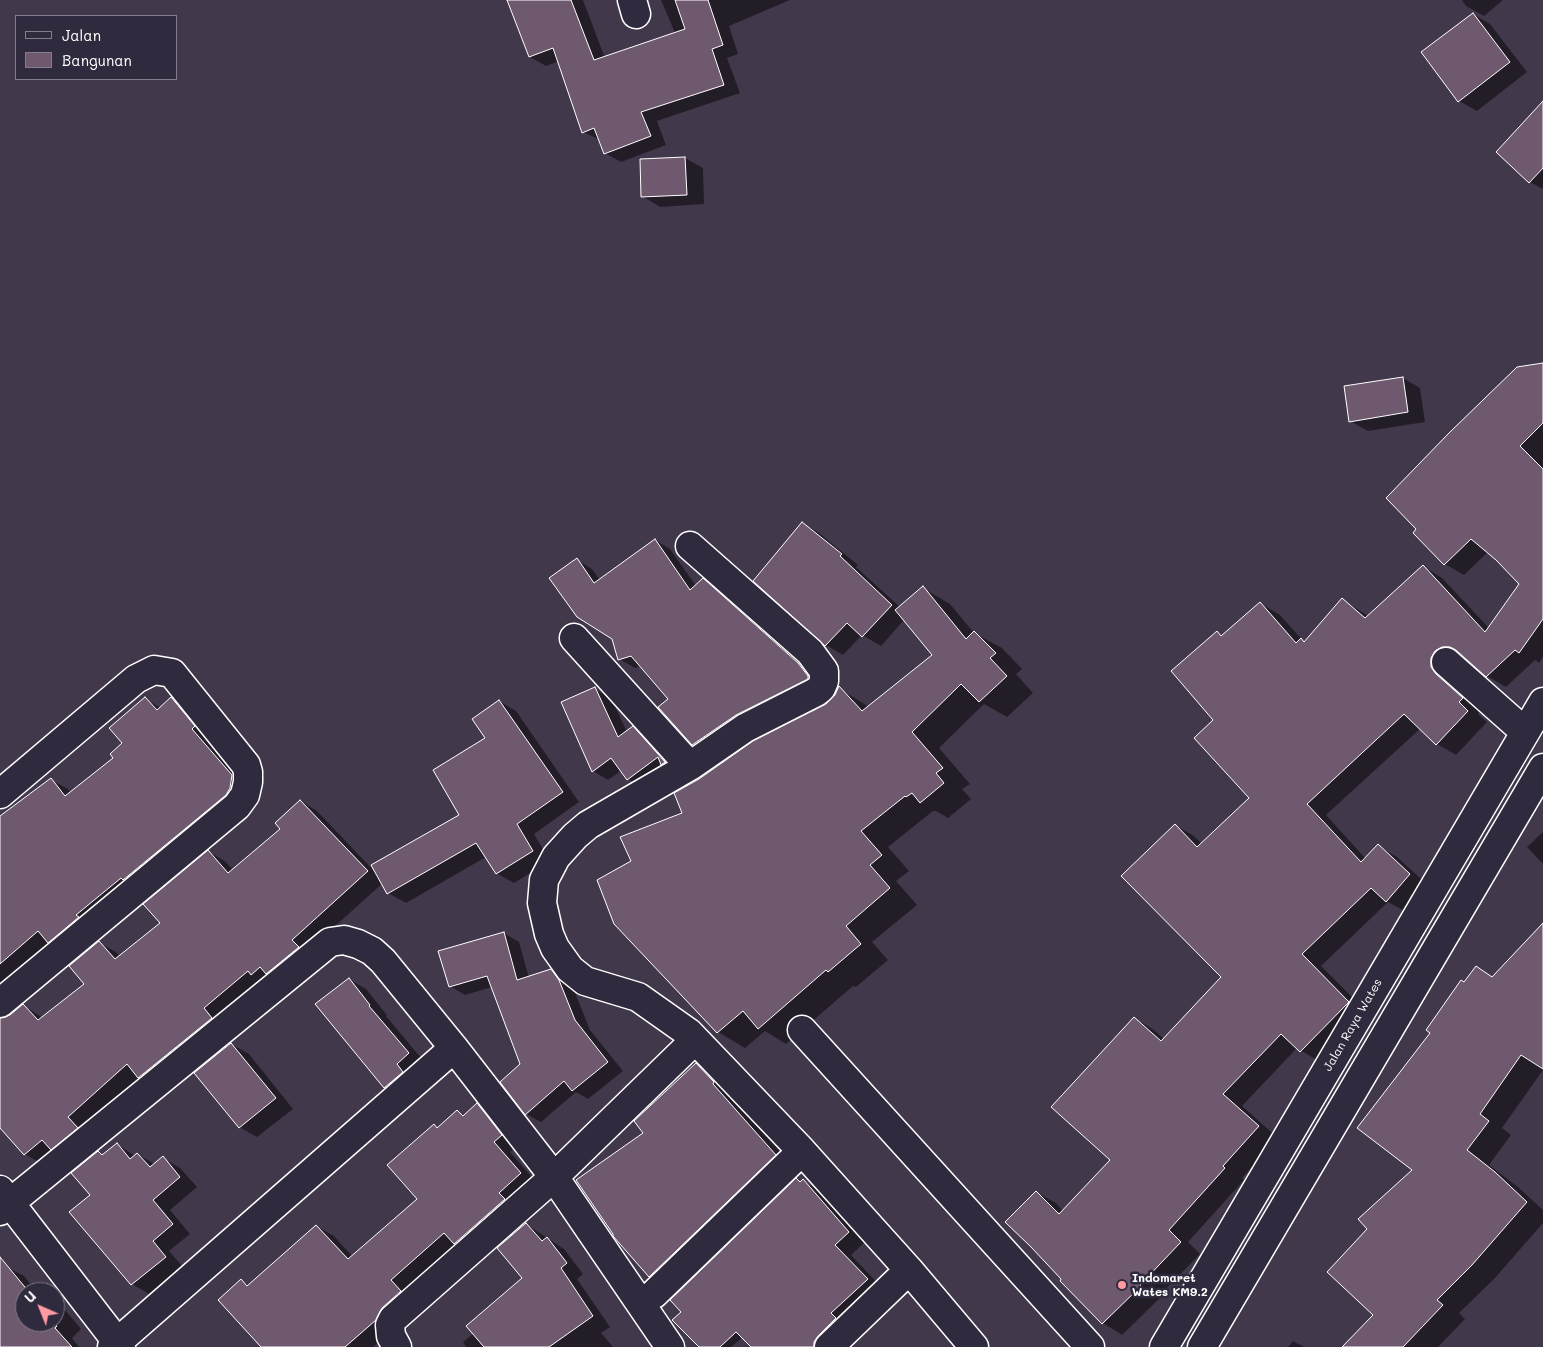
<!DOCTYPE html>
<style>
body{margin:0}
#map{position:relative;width:1543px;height:1347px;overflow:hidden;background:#42384c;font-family:Mali,sans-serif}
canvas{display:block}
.legend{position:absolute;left:15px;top:15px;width:162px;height:65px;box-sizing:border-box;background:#2f2a3d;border:1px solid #827f8b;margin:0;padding:6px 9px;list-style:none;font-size:15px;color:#fff}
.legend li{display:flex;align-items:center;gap:10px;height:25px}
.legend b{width:25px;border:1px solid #827f8b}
.north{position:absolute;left:15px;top:1282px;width:50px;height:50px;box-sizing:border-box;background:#2f2a3d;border:1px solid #827f8b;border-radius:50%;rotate:316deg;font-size:14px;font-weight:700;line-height:20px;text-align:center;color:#fff}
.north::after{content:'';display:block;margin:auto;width:18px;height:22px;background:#ff9aa2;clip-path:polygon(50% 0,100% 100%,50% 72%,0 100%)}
</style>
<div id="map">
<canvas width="1543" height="1347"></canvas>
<ul class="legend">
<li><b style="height:6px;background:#2f2a3d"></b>Jalan</li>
<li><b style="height:14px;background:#6f596e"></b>Bangunan</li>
</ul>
<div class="north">U</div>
</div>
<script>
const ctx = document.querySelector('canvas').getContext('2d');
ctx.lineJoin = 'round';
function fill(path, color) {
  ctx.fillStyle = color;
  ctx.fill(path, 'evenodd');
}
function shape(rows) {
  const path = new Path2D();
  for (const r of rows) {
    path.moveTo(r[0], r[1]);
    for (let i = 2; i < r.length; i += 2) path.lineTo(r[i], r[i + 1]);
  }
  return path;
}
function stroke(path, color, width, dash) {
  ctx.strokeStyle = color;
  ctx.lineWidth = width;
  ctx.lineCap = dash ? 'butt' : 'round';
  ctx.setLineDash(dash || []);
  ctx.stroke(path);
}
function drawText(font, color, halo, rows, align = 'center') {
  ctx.font = font + ' Mali,sans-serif';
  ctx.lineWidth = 5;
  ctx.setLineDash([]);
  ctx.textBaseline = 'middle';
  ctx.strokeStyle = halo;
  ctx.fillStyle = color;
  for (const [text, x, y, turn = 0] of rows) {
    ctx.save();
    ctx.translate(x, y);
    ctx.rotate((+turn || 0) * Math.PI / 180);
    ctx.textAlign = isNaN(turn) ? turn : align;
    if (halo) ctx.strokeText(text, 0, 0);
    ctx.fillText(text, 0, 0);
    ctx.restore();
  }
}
fill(shape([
 [509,0,583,0,605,58,675,33,661,0,790,0,729,26,738,54,727,58,740,93,657,121,666,145,621,162,605,153,600,140,583,132,559,61,546,66,530,57],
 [1462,0,1503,0,1484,16,1466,6],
 [1473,14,1490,24,1527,72,1477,111,1459,101],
 [1543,103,1543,189,1530,182],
 [685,158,703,168,704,204,660,207,642,196,641,160],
 [1543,364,1543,657,1539,663,1535,660,1506,687,1487,676,1466,658,1462,658,1482,710,1478,714,1487,722,1456,755,1437,744,1421,728,1326,815,1366,859,1378,846,1397,857,1429,886,1406,912,1388,902,1321,966,1368,1013,1320,1062,1297,1048,1242,1106,1278,1138,1242,1178,1244,1180,1188,1242,1200,1254,1159,1296,1160,1298,1122,1335,1103,1323,1063,1279,1036,1192,1056,1203,1063,1211,1111,1160,1134,1018,1154,1030,1164,1039,1223,977,1175,825,1194,836,1202,844,1251,798,1215,720,1217,633,1223,636,1260,603,1280,615,1305,643,1342,599,1368,616,1423,566,1442,578,1489,628,1521,584,1488,552,1464,575,1445,564],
 [1403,378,1420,388,1425,422,1368,431,1350,421],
 [802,523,819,533,858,565,856,567,900,607,923,588,950,604,974,633,1002,648,1022,669,1016,674,1033,693,1007,717,984,704,939,748,970,784,962,789,971,799,948,818,936,811,933,811,888,847,909,871,896,881,917,905,872,942,888,960,856,987,853,986,786,1044,765,1031,745,1048,718,1032,633,862,684,813,826,705,836,695,839,688,869,707,933,655,904,620,881,646,862,635,843,655,826,645,755,581],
 [655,540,670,549,696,586,703,580,718,588,814,673,823,686,708,753,693,744,659,707,670,699,641,666,635,668,619,659,613,639,577,560,592,569,600,580],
 [595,689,611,698,627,732,633,727,648,736,680,771,644,788,628,779,622,770,608,780,593,771],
 [145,699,161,708,171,699,188,708,249,786,0,1006,0,820,51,780,68,789,71,793,115,758,124,743],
 [499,701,516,711,579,802,534,834,550,861,514,883,496,873,486,857,406,903,388,893,383,883,156,1087,140,1077,42,1164,25,1154,0,1125,0,1038,11,1016,23,1005,43,1018,86,984,99,943,116,952,120,957,161,923,209,852,225,861,233,870,282,829,301,801,317,811,376,873,461,815],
 [1543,832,1543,864,1527,847],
 [1543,924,1543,1070,1502,1128,1511,1135,1489,1165,1518,1187,1543,1210,1543,1223,1495,1278,1459,1313,1465,1319,1438,1347,1344,1347,1374,1315,1369,1229,1414,1169,1432,1033,1476,968,1493,978],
 [504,933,519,942,529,978,551,970,566,979,574,990,590,1030,623,1071,588,1099,576,1092,541,1122,526,1114,522,1065,492,987,465,995,450,986],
 [349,979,366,989,387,1015,386,1016,426,1064,402,1098,385,1087,317,1004],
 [231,1044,249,1054,293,1109,257,1137,239,1127],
 [697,1065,712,1074,729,1092,727,1093,791,1164,666,1285,650,1276,645,1133],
 [477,1105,494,1115,518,1145,510,1152,538,1184,393,1330,373,1347,259,1347,261,1345,241,1281,250,1286,316,1226,334,1236,353,1257,419,1199,434,1126,439,1128,457,1112,465,1116],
 [117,1144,135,1156,137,1154,155,1164,163,1158,180,1168,197,1187,170,1210,190,1234,169,1251,183,1267,149,1294,132,1284,71,1212,92,1195,98,1153,103,1155],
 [797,1180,802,1182,803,1181,820,1191,865,1242,851,1255,884,1290,834,1347,752,1347,743,1337,731,1347,700,1347,682,1312],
 [526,1224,564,1249,583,1274,577,1279,610,1327,601,1333,613,1347,466,1347,463,1342,474,1333,524,1279],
 [7,1267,24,1276,37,1292,25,1292,25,1322,55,1322,55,1301,60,1304,81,1329,72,1338,79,1347,0,1347,0,1272],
 [1293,1341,1304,1347,1288,1347]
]), '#0007');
const building = shape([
 [507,0,571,0,594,60,685,29,675,0,708,0,723,45,712,49,724,85,641,112,651,136,604,154,594,128,582,133,553,48,529,57,507,0],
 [1473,13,1510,62,1458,102,1421,52,1473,13],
 [1543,101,1543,168,1529,183,1496,152,1543,101],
 [685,157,687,195,641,197,640,159,685,157],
 [1543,363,1543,423,1520,446,1543,469,1543,619,1519,653,1515,650,1486,677,1456,650,1450,647,1442,647,1435,651,1431,658,1431,667,1436,674,1463,698,1459,702,1468,711,1436,745,1404,714,1307,804,1361,862,1378,844,1410,874,1386,902,1371,888,1302,954,1349,1002,1300,1052,1281,1034,1223,1094,1259,1126,1223,1166,1225,1168,1169,1230,1181,1242,1140,1285,1141,1286,1102,1324,1060,1281,1061,1279,1031,1247,1005,1222,1036,1191,1059,1214,1110,1160,1051,1107,1134,1017,1161,1041,1221,977,1121,876,1175,824,1197,847,1249,798,1194,738,1213,720,1171,671,1217,631,1221,636,1260,602,1296,643,1301,638,1304,642,1342,598,1365,618,1423,565,1485,632,1519,584,1496,560,1471,539,1444,565,1413,533,1416,529,1386,498,1449,433,1517,367,1543,363],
 [1403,377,1408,412,1349,422,1344,386,1403,377],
 [802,522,842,554,840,556,892,605,862,637,847,623,825,646,753,581,802,522],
 [655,539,690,590,703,578,798,663,808,676,808,679,736,715,692,745,658,707,668,699,631,656,618,660,612,639,577,617,549,578,577,558,594,583,655,539],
 [923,586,966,639,974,631,996,653,990,658,1007,676,979,702,961,684,912,732,943,768,936,773,944,783,920,803,912,793,906,797,905,796,861,831,882,855,870,865,890,888,846,926,861,944,828,972,826,970,758,1029,743,1011,717,1033,614,924,597,880,631,861,620,837,682,813,674,793,699,779,753,741,826,704,835,695,839,686,862,711,932,655,895,610,923,586],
 [595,687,618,737,633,726,665,762,661,765,658,757,627,780,611,758,592,772,561,702,595,687],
 [145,697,157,710,171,697,195,726,192,729,232,775,230,788,226,795,123,880,121,878,76,915,79,917,48,943,38,931,0,964,0,816,51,778,65,796,113,758,110,754,122,743,109,728,145,697],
 [499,700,563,792,517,824,533,851,496,874,476,843,387,894,371,865,459,815,433,770,485,738,472,719,499,700],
 [300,800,368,871,292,940,299,947,266,974,260,967,251,975,248,971,204,1008,212,1018,138,1078,127,1064,68,1117,78,1128,51,1150,42,1140,24,1155,0,1128,0,1018,10,1015,23,1004,38,1020,84,984,69,966,99,941,115,959,160,923,143,904,208,850,228,873,280,829,275,823,300,800],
 [1543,923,1543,1069,1521,1055,1480,1114,1489,1121,1467,1150,1495,1172,1527,1202,1472,1265,1437,1300,1443,1305,1403,1347,1342,1347,1373,1315,1327,1272,1367,1229,1358,1219,1412,1170,1357,1128,1430,1033,1426,1030,1461,980,1464,982,1476,966,1492,977,1543,923],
 [504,932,517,980,551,969,559,980,575,1020,608,1062,572,1091,564,1081,525,1115,500,1082,520,1064,487,976,449,987,438,951,504,932],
 [349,978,370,1005,369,1006,409,1053,397,1064,403,1072,384,1088,315,1004,349,978],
 [231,1043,276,1098,239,1128,194,1073,231,1043],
 [696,1063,714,1082,713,1084,776,1155,649,1277,613,1236,613,1234,576,1180,643,1133,634,1121,696,1063],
 [477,1103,502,1135,494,1142,521,1173,499,1193,505,1199,454,1244,444,1233,391,1280,401,1291,382,1308,376,1320,345,1347,261,1347,218,1300,241,1279,247,1286,316,1225,348,1259,417,1199,387,1165,434,1124,437,1128,457,1110,463,1116,477,1103],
 [117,1143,130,1159,137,1153,150,1167,163,1156,180,1177,153,1200,173,1224,153,1241,166,1257,131,1285,69,1212,90,1195,71,1173,98,1151,102,1155,117,1143],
 [796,1178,800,1182,803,1179,849,1232,835,1245,868,1279,831,1313,836,1318,818,1336,814,1342,814,1347,751,1347,736,1332,720,1347,699,1347,672,1320,681,1312,670,1300,796,1178],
 [526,1223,542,1241,547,1237,567,1263,561,1268,593,1316,549,1347,484,1347,466,1326,522,1278,497,1248,526,1223],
 [0,1257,29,1292,25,1292,25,1322,53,1322,57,1326,55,1328,72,1347,0,1347,0,1257]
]);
fill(building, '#6f596e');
stroke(building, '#fff', 1);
const minor = shape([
 [632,0,636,14],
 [690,546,810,652,824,671,824,681,821,688,816,692,745,728,690,766,588,825,575,836,556,857,544,880,542,903,549,934,555,948,570,969,585,981,638,997,689,1033,802,1151,909,1270,974,1347],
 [574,638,690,766],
 [1446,662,1525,732],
 [0,794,136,679,154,670,172,673,246,765,248,772,248,782,245,795,237,806,0,1003],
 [802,1030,1090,1347],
 [0,1190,121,1347],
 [0,1211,330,942,344,940,358,944,372,951,383,961,454,1048,554,1177,670,1347],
 [654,1294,802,1151],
 [112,1347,454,1048],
 [397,1347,391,1336,390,1325,393,1319,554,1177,695,1040],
 [829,1347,909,1270]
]);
const highway = shape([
 [1164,1347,1543,702],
 [1202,1347,1543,768]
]);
stroke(minor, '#fff', 31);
stroke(highway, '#fff', 31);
stroke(minor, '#2f2a3d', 28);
stroke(highway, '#2f2a3d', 28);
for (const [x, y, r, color] of [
 [1122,1285,5,"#ff9aa2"]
]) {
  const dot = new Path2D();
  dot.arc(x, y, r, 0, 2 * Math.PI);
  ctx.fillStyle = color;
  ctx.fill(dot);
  stroke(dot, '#2f2a3d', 2);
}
drawText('12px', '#fff', '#2f2a3d', [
 ["Jalan Raya Wates",1353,1025,-60]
]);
drawText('bold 12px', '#fff', '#2f2a3d', [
 ["Indomaret",1132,1278],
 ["Wates KM9.2",1132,1292]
], 'left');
</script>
